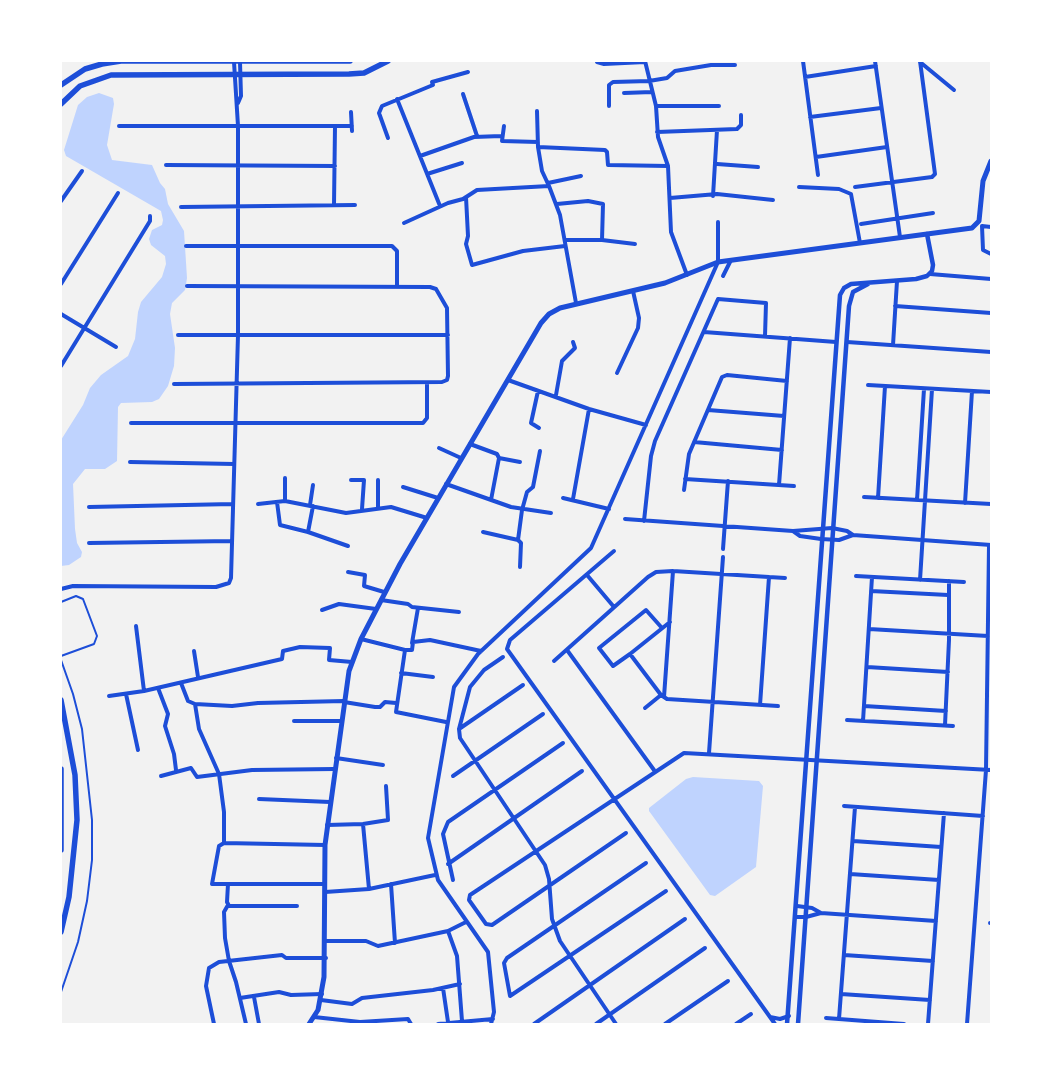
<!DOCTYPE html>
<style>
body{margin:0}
#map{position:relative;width:1052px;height:1085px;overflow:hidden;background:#f2f2f2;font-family:Poppins,sans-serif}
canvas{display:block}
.frame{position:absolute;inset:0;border:62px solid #fff;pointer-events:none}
</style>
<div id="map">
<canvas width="1052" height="1085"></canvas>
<div class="frame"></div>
</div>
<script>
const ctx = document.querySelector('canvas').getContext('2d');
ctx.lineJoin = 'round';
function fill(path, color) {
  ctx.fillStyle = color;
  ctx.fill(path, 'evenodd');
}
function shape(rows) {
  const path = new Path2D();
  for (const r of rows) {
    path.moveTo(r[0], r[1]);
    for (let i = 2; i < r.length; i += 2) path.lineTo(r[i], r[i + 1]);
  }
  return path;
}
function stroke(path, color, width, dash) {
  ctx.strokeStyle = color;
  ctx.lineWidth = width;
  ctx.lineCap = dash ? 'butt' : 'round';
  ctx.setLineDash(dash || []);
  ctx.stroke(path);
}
fill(shape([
 [99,93,113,98,114,104,107,145,112,160,152,165,160,183,165,189,168,204,184,231,187,278,185,290,172,303,170,314,175,348,174,366,168,386,159,399,152,402,121,403,118,407,117,461,105,469,85,469,73,484,75,529,77,543,82,552,81,557,69,565,61,566,61,440,83,405,90,388,101,375,128,356,135,339,138,312,141,302,162,277,166,264,165,256,151,245,149,239,152,230,162,225,163,220,161,211,66,156,64,150,78,105,87,97],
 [693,777,759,781,763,786,756,867,715,896,710,895,649,811,649,808,686,779]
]), '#bfd3fe');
stroke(shape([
 [61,602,76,596,83,599,97,636,94,644,61,656],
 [61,660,73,694,82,729,92,820,92,860,87,901,78,942,61,992]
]), '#1d4ed8', 2);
stroke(shape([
 [645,61,656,106,658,137,668,166,671,232,687,275],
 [803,61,818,175],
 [875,61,900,237],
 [597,62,604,64,645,62],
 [920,62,954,90],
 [805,77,876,66],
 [624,93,652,92],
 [463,94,477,136],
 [397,99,440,206],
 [238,103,241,96,240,62],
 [609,106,609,85,613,82,649,81,667,78,675,71,711,65,735,65],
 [656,106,719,106],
 [537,111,538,147,542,171,549,186],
 [351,112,352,131],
 [810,117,881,108],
 [119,126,352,126],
 [504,126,502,141,538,142],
 [657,132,737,129,741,125,741,115],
 [388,138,379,113,382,106,433,85,432,82,468,72],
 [538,147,605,150,607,152,608,165,668,166],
 [420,156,474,137,501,136],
 [816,157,887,147],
 [717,164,758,167],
 [166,165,335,166],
 [427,174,462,163],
 [548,183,581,176],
 [799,187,839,189,851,194,860,243],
 [855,187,932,177,935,174,920,61],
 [713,196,717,130],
 [466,197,468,236,466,244,472,265,523,251,565,246],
 [670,198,717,194,773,200],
 [61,201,82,171],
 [557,204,588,201,603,204,602,240],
 [334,205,335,126],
 [181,207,355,205],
 [404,223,448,203,463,199,477,190,549,186,560,215,576,303],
 [861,224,933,213],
 [982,226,983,250,991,254],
 [982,226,991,227],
 [565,240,602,240,635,244],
 [186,246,392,246,397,251,397,287],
 [930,274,991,279],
 [723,276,731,260],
 [61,284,118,193],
 [895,306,991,313],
 [61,314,116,347],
 [704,332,836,342],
 [178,335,448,335],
 [847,342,991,352],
 [893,345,897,281],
 [61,366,150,221,150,216],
 [617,373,638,328,639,318,633,291],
 [508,380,589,409,646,425],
 [174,384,442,382,447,380,448,376,447,308,436,289,430,287,187,286],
 [868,385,991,392],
 [538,391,531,423,539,428],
 [556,395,562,361,575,348,573,342],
 [708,410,784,416],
 [131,423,423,423,427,418,427,383],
 [694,442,782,450],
 [470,444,497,454,499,458,520,462],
 [439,448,461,458],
 [130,462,234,464],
 [685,479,794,486],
 [351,480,364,480,362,509],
 [446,484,511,507,551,513],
 [779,485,790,338],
 [403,487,438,498],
 [684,490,689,454,722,377,727,375,787,381],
 [864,497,991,504],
 [563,498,609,509],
 [878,498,885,386],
 [573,499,589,409],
 [491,500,499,458],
 [917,500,924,389],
 [285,501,285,478],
 [277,502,280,525,308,532],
 [965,503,972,391],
 [258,504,285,501,346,513,391,507,427,518],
 [310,505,313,485],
 [313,506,308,532,348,546],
 [89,507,233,504],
 [378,507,378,480],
 [625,519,793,531],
 [644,521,651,456,655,441,718,299,766,303,765,336],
 [483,532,518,540],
 [853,535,839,540,821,539,800,536,793,531,832,528,847,531,853,535,991,545],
 [89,543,232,541],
 [723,549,728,481],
 [614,551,510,640,507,649,775,1024],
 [520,567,521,543,518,540,522,510,527,492,533,487,540,451],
 [348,572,365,575,364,586,384,592],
 [587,575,614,607],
 [856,576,964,582],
 [920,580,932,389],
 [61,589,73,586,216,587,229,583,231,578,238,335,238,126,234,62],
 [871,591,948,595],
 [381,600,408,604,412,607,459,612],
 [322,610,339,604,376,609],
 [136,626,144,691],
 [869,629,988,636],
 [361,639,405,650],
 [412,643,418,608],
 [567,650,654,770],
 [194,651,198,677],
 [630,654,670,622],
 [503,657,484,670,470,687,459,729,460,738,545,865,549,879,552,919,560,941,616,1024],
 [554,661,648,577,656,572,673,571,785,578],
 [867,667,948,672],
 [401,673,433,677],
 [181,683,188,701,195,704,232,706,258,703,344,701],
 [158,688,168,714,165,726,174,754,176,770],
 [126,694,138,750],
 [661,695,630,654,613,666,599,648,646,610,662,628],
 [109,696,144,691,282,659,283,651,300,647,330,648,329,660,352,662],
 [664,697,673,571],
 [344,702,375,707,380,707,385,702,396,703],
 [195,704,199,729,219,774,224,812,224,843,219,846,212,884,324,884],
 [760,705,769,577],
 [864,706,946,711],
 [645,708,661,695,667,699,778,706],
 [847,720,953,726],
 [294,721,341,721],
 [863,721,872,577],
 [446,722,396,712,405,650,412,650,413,642,430,640,481,651],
 [945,725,949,640,949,581],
 [459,729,523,685],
 [709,753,723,557],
 [336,758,383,765],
 [161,776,191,768,197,777,252,770,334,769],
 [453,776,543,714],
 [259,799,330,802],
 [844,806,983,816],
 [363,824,369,889],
 [327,825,363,824,388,820,386,786],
 [626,833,492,925,486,924,469,900,470,895,684,753,991,770],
 [853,841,941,847],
 [224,843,325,845],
 [646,863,507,958,504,963,510,996,666,891],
 [448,864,582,771],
 [850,874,939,880],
 [453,880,443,834,448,822,563,743],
 [228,884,227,902,229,906,297,906],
 [391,884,395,943],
 [325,892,369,889,435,875],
 [228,905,224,912,225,938,229,961,236,982,246,1024],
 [797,906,812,908,821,913],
 [796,917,806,917,821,913,936,921],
 [990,923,991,923],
 [448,931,457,956,462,1021],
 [326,941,366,941,378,946,448,931,466,922],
 [844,955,933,961],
 [443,988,448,1022],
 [841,994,930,1000],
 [254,997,259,1024],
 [240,998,279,992,291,995,322,994],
 [321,1000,352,1004,362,998,433,990,460,984],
 [314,1017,360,1022,408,1019,411,1024],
 [770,1017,780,1019,789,1016],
 [826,1018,904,1024],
 [839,1019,855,807],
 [214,1024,206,986,209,968,219,962,282,955,286,958,326,958],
 [438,1024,493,1019],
 [491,1024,494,1012,488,952,438,880,428,838,454,687,478,654,591,548,718,262,718,222],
 [534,1024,685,919],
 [596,1024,705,948],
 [665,1024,728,981],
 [736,1024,751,1014],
 [928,1024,944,813],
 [967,1024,986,770,989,545]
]), '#1d4ed8', 4);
stroke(shape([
 [787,1024,840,295,844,288,851,284,916,279,927,276,932,271,933,265,927,234],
 [798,1024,849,306,853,292,868,284]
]), '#1d4ed8', 4.5);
stroke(shape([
 [309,1024,318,1010,324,977,325,845,349,671,361,639,400,564,541,323,549,314,560,308,665,283,718,262,972,228,979,221,983,181,991,161]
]), '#1d4ed8', 5);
stroke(shape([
 [61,85,85,69,102,64,121,61,350,61],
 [61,104,80,86,111,75,349,74,364,73,388,61],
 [61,700,75,775,77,820,69,897,61,932],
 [61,769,61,850]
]), '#1d4ed8', 5.5);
</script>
